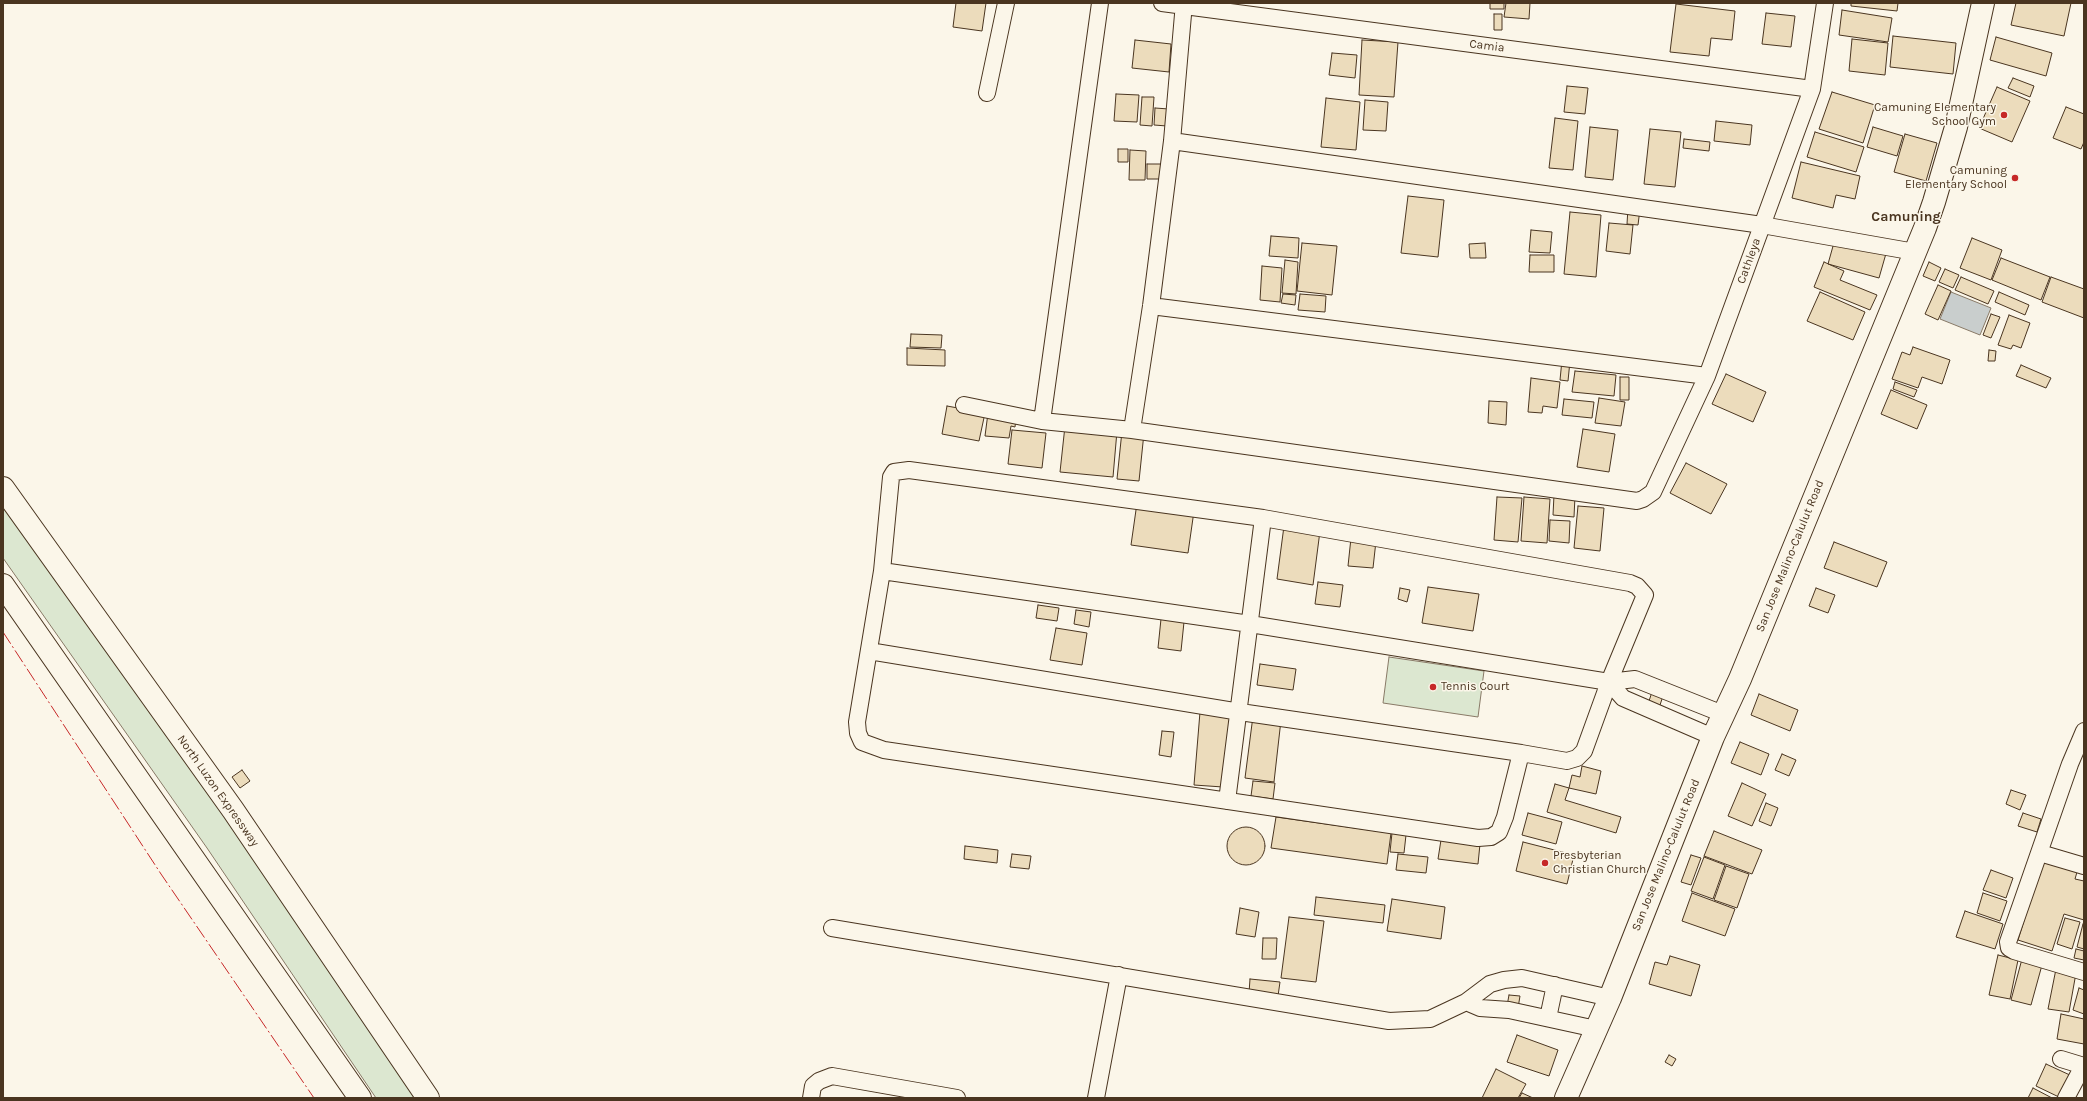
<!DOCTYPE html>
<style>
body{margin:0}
#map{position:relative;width:2087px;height:1101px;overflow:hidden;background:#fbf6e9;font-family:Karla,sans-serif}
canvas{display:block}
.frame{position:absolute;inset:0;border:4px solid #4a3520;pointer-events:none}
</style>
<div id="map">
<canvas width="2087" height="1101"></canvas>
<div class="frame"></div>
</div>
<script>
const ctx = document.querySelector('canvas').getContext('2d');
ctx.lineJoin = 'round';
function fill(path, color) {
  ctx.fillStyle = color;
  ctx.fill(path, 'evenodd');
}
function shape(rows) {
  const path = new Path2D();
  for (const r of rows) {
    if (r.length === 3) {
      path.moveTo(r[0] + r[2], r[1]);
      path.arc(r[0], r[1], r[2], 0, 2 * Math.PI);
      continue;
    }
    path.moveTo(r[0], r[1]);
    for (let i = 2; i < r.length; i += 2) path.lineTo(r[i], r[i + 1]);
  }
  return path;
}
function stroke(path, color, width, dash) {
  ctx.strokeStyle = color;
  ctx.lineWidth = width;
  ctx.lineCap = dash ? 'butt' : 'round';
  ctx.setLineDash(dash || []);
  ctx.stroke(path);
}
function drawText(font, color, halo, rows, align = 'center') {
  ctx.font = font + ' Karla,sans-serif';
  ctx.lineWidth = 3;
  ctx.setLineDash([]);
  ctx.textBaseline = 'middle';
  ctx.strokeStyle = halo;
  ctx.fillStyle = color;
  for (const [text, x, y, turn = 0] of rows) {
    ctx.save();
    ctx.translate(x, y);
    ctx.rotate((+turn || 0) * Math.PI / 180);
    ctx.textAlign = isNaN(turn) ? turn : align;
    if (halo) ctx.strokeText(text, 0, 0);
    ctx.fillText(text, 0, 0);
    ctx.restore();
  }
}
const green = shape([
 [3,500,233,828,417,1098,376,1098,207,848,3,558,3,500],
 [1389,657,1484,671,1478,717,1383,703,1389,657]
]);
fill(green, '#dce7d0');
stroke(green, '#887966', 1);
const water = shape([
 [1951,292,1991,308,1980,335,1940,319,1951,292]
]);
fill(water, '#c9cecd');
stroke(water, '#887966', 1);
const building = shape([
 [956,3,986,3,982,31,953,27,956,3],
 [1490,3,1504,3,1504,9,1490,9,1490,3],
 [1506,3,1530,3,1529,19,1504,17,1506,3],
 [1851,3,1898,3,1897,11,1851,6,1851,3],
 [2016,3,2071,3,2064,36,2011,25,2016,3],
 [1676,4,1735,11,1732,40,1711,38,1709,56,1670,52,1676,4],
 [1842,10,1892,18,1888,42,1839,35,1842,10],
 [1766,13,1795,16,1791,47,1762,44,1766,13],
 [1494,14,1502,14,1502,30,1494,30,1494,14],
 [1893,36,1956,43,1953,74,1890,67,1893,36],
 [1996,37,2052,53,2046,76,1990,60,1996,37],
 [1852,39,1888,43,1885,75,1849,71,1852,39],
 [1135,40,1171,44,1169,72,1132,68,1135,40],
 [1362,40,1398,42,1394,97,1359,95,1362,40],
 [1332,53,1357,55,1355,78,1329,75,1332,53],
 [2013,78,2034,86,2030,97,2008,88,2013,78],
 [1567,86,1588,88,1585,114,1564,112,1567,86],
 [1997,87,2030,101,2012,142,1979,128,1997,87],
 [1832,92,1875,105,1863,143,1819,129,1832,92],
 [1116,94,1139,95,1137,122,1114,121,1116,94],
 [1142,97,1154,97,1152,126,1140,125,1142,97],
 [1326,98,1360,102,1356,150,1321,147,1326,98],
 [1365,100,1388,102,1386,131,1363,130,1365,100],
 [2066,107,2084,114,2084,142,2081,149,2053,138,2066,107],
 [1155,108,1169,109,1167,126,1154,125,1155,108],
 [1555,118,1578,121,1573,170,1549,168,1555,118],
 [1716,121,1752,125,1750,145,1714,141,1716,121],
 [1590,127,1618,130,1613,180,1585,177,1590,127],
 [1873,127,1903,136,1897,156,1867,147,1873,127],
 [1650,129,1681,132,1675,187,1644,184,1650,129],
 [1815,132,1864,147,1856,172,1807,157,1815,132],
 [1905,134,1937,143,1926,181,1894,172,1905,134],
 [1684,139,1710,142,1709,151,1683,148,1684,139],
 [1118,149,1128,149,1128,162,1118,162,1118,149],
 [1130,150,1146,151,1145,180,1129,180,1130,150],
 [1801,162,1860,176,1855,199,1836,195,1833,208,1792,198,1801,162],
 [1147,164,1161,164,1161,179,1147,179,1147,164],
 [1408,196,1444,200,1438,257,1401,253,1408,196],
 [1628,208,1640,209,1638,225,1627,224,1628,208],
 [1570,212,1601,215,1596,277,1564,274,1570,212],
 [1609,223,1633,225,1630,254,1606,251,1609,223],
 [1531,230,1552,232,1550,253,1529,252,1531,230],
 [1271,236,1299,238,1298,258,1269,256,1271,236],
 [1972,238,2002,250,1991,280,1960,268,1972,238],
 [1835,239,1887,250,1879,278,1828,264,1835,239],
 [1302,243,1337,246,1332,295,1297,291,1302,243],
 [1485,243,1486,258,1470,258,1469,244,1485,243],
 [1530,255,1554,255,1554,272,1529,272,1530,255],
 [2001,258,2050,277,2041,300,1992,280,2001,258],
 [1285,260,1298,262,1296,294,1282,293,1285,260],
 [1824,262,1844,271,1840,280,1877,295,1870,310,1814,287,1824,262],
 [1929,262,1941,268,1935,281,1923,276,1929,262],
 [1262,266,1282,268,1280,302,1260,300,1262,266],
 [1945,269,1959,275,1953,288,1939,282,1945,269],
 [1961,277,1994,291,1988,304,1955,290,1961,277],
 [2051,277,2084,289,2084,318,2042,302,2051,277],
 [1938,285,1951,291,1938,320,1925,314,1938,285],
 [1820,292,1865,312,1853,340,1807,321,1820,292],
 [1999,292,2029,305,2025,315,1995,302,1999,292],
 [1283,294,1296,295,1295,305,1281,303,1283,294],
 [1300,294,1326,296,1325,312,1298,310,1300,294],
 [1991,314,2000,317,1991,338,1983,335,1991,314],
 [2009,315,2030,323,2021,348,2013,345,2011,349,1998,345,2009,315],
 [911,334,942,335,941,348,910,347,911,334],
 [1913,347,1950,360,1942,384,1922,377,1918,388,1892,379,1902,352,1910,355,1913,347],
 [907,348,945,350,945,366,907,365,907,348],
 [1989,350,1996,351,1995,361,1988,361,1989,350],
 [1562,360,1570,361,1568,381,1560,380,1562,360],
 [2021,365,2051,378,2046,388,2016,376,2021,365],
 [1575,371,1616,375,1614,396,1572,392,1575,371],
 [1726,374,1766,392,1753,422,1712,404,1726,374],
 [1620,377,1629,377,1629,400,1620,400,1620,377],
 [1531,378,1560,382,1557,408,1543,406,1542,413,1528,412,1531,378],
 [1895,382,1917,390,1914,397,1893,389,1895,382],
 [1891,390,1927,405,1917,429,1881,414,1891,390],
 [1599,398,1625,402,1621,426,1595,423,1599,398],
 [1564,399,1594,402,1592,418,1562,415,1564,399],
 [1489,401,1507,402,1506,425,1488,423,1489,401],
 [947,406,985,413,979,441,942,434,947,406],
 [988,413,1016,418,1015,427,1011,426,1009,438,985,436,988,413],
 [1065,426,1117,431,1113,477,1060,472,1065,426],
 [1583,429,1615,434,1609,472,1577,467,1583,429],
 [1012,430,1046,433,1042,468,1008,464,1012,430],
 [1122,431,1144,433,1139,481,1117,479,1122,431],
 [1686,463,1727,484,1711,514,1670,493,1686,463],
 [1554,495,1575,496,1574,517,1553,515,1554,495],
 [1497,497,1522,498,1518,542,1494,540,1497,497],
 [1524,497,1550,499,1547,543,1521,541,1524,497],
 [1137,503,1194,511,1188,553,1131,545,1137,503],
 [1578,506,1604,508,1600,551,1574,548,1578,506],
 [1550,520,1570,521,1569,543,1549,541,1550,520],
 [1284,526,1320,531,1313,585,1277,579,1284,526],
 [1351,538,1376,541,1373,568,1348,566,1351,538],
 [1834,542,1887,562,1877,587,1824,568,1834,542],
 [1318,582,1343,585,1340,607,1315,604,1318,582],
 [1428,587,1479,594,1473,631,1422,623,1428,587],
 [1400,588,1410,590,1407,602,1398,599,1400,588],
 [1816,588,1835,595,1828,613,1809,606,1816,588],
 [1038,605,1059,608,1057,621,1036,618,1038,605],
 [1076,610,1091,612,1089,627,1074,624,1076,610],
 [1161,619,1184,622,1181,651,1158,648,1161,619],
 [1056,628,1087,633,1082,665,1050,660,1056,628],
 [1260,664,1296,669,1293,690,1257,685,1260,664],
 [1652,692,1663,696,1659,708,1648,704,1652,692],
 [1759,694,1798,710,1790,731,1751,715,1759,694],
 [1200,712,1230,714,1223,787,1194,785,1200,712],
 [1253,716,1281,720,1274,782,1245,778,1253,716],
 [1162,731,1174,732,1171,757,1159,755,1162,731],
 [1740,742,1769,754,1761,775,1731,763,1740,742],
 [1782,754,1796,760,1789,776,1775,770,1782,754],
 [1582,766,1601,771,1596,794,1569,788,1572,775,1580,777,1582,766],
 [242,770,250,781,240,788,232,777,242,770],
 [1253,781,1275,783,1273,799,1251,796,1253,781],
 [1742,783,1766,794,1752,826,1728,816,1742,783],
 [1555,784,1569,788,1565,800,1621,817,1616,833,1547,812,1555,784],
 [2011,790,2026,795,2020,810,2006,804,2011,790],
 [1766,803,1778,808,1771,826,1759,821,1766,803],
 [1528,813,1562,822,1556,844,1522,835,1528,813],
 [2023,813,2041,819,2037,832,2018,826,2023,813],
 [1276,817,1391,833,1387,864,1271,848,1276,817],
 [1246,846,19],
 [1714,831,1762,850,1752,874,1704,856,1714,831],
 [1392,833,1406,835,1404,853,1390,852,1392,833],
 [1441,840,1480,844,1478,864,1438,859,1441,840],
 [1523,842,1574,855,1567,884,1516,871,1523,842],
 [965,846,998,850,997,863,964,859,965,846],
 [1012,854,1031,856,1029,869,1010,867,1012,854],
 [1398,854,1428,857,1426,873,1396,870,1398,854],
 [1691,855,1701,858,1691,885,1681,882,1691,855],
 [1704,857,1725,865,1713,899,1691,891,1704,857],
 [2042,862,2077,872,2075,879,2084,881,2084,920,2064,914,2052,951,2018,940,2042,862],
 [1726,866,1749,874,1737,908,1714,900,1726,866],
 [1991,870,2013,878,2006,898,1983,890,1991,870],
 [1692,893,1735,909,1725,936,1682,921,1692,893],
 [1983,893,2007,901,2000,921,1977,913,1983,893],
 [1316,897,1385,905,1383,923,1314,915,1316,897],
 [1392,899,1445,907,1441,939,1387,931,1392,899],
 [1240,908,1259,912,1255,937,1236,934,1240,908],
 [1965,911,2003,924,1995,949,1956,937,1965,911],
 [1289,917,1324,921,1316,982,1281,978,1289,917],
 [2065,918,2080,922,2072,949,2057,944,2065,918],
 [2083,924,2084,924,2084,949,2077,947,2083,924],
 [1263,938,1277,938,1276,959,1262,959,1263,938],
 [2076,949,2084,951,2084,960,2074,958,2076,949],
 [1998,955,2018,960,2010,999,1989,995,1998,955],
 [1670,956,1700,965,1691,996,1649,984,1655,962,1667,965,1670,956],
 [2022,959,2042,965,2031,1005,2011,1000,2022,959],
 [2056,969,2076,973,2069,1012,2048,1009,2056,969],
 [1250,979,1280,982,1278,996,1249,993,1250,979],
 [2079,988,2084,990,2084,1014,2073,1010,2079,988],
 [1509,995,1520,996,1518,1008,1507,1006,1509,995],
 [2061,1014,2084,1019,2084,1044,2057,1039,2061,1014],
 [1517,1035,1558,1050,1549,1076,1507,1062,1517,1035],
 [1669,1055,1676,1059,1672,1066,1665,1062,1669,1055],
 [2046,1064,2072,1076,2061,1098,2036,1086,2046,1064],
 [1496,1069,1526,1084,1518,1098,1482,1098,1496,1069],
 [2033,1088,2052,1098,2028,1098,2033,1088],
 [1522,1093,1533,1098,1519,1098,1522,1093]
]);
fill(building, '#ecdcbc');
stroke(building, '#4a3520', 1);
const minor = shape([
 [1162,3,1812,89],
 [987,93,1006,3],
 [1172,141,1762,225,1915,252],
 [1151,306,1707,376],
 [964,405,1042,421,1132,430,1637,501,1643,499,1653,492,1707,376,1812,89,1825,3],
 [1042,421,1100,3],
 [1132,430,1151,306,1172,141,1184,3],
 [909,470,1263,518,1630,583,1637,586,1645,595,1609,682,1584,751,1577,758,1567,761,1521,753,1505,817,1499,832,1491,837,1478,838,884,750,862,742,858,733,857,722,882,571,891,477,894,472,909,470],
 [882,571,1250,624,1609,682,1635,679,1723,714],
 [869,651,1240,712,1521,753],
 [1609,682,1623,698,1713,737],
 [2084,731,2070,764,2008,942,2009,948,2014,951,2084,972],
 [1227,801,1263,518],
 [2040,853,2084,866],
 [832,928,1389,1021,1430,1019,1466,1002,1490,984,1504,980,1522,978,1610,998],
 [1466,1002,1480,1008,1509,1010,1596,1029],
 [1548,1018,1555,985],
 [2061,1059,2084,1066],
 [811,1098,813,1086,819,1081,832,1076,957,1098],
 [1096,1098,1119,975],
 [2066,1098,2083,1066]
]);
const secondary = shape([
 [1566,1098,1610,998,1713,737,1740,679,1925,228,1934,202,1956,127,1983,3]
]);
const motorway = shape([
 [3,488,233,810,428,1098],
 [3,585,360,1098]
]);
stroke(minor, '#4a3520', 18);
stroke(secondary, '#4a3520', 24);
stroke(motorway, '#4a3520', 24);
stroke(minor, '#fbf6e9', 16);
stroke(secondary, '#fbf6e9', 22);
stroke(motorway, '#fbf6e9', 22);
stroke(shape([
 [3,632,161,874,314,1098]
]), '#c62828', 1, [14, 3, 2, 3]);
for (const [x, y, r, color] of [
 [2004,115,4,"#c62828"],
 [2015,178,4,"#c62828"],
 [1433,687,4,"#c62828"],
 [1545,863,4,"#c62828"]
]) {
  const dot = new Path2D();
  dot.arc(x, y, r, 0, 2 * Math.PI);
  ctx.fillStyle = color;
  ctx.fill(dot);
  stroke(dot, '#fbf6e9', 1.5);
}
drawText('12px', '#4a3520', '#fbf6e9', [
 ["Camia",1487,46,7],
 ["Cathleya",1749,261,-70],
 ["San Jose Malino-Calulut Road",1790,556,-68],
 ["North Luzon Expressway",218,791,55],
 ["San Jose Malino-Calulut Road",1666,855,-68]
]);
drawText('12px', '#4a3520', '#fbf6e9', [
 ["Camuning Elementary",1996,108],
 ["School Gym",1996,122],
 ["Camuning",2007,171],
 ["Elementary School",2007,185],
 ["Tennis Court",1441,687,"left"],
 ["Presbyterian",1553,856,"left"],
 ["Christian Church",1553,870,"left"]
], 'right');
drawText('bold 14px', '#4a3520', '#fbf6e9', [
 ["Camuning",1906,217]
]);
</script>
